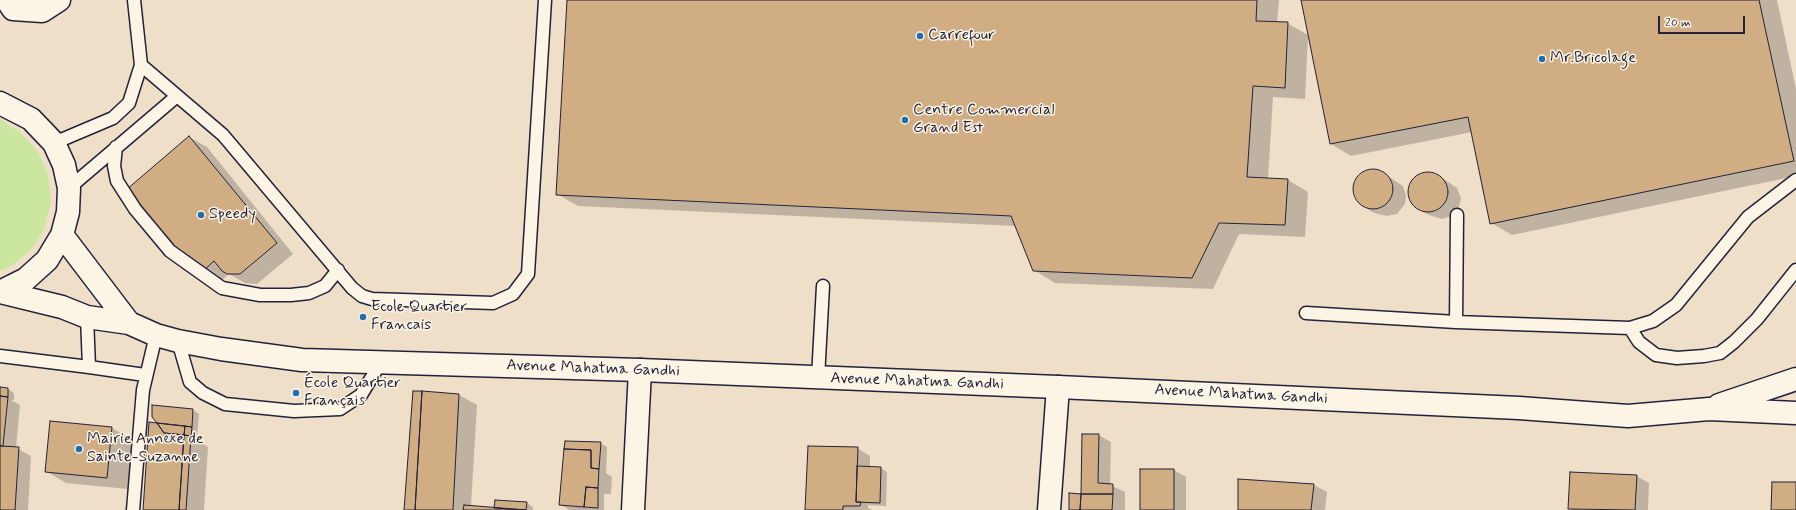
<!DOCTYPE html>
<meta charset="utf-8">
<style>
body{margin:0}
#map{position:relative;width:1796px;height:510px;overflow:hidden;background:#efdfc8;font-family:Mynerve,sans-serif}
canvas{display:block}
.scale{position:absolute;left:1658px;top:16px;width:87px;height:18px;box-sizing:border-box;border:2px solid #22223b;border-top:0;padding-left:5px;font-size:12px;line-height:14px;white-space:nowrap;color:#22223b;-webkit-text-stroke:3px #fcf5e5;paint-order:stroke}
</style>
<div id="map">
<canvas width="1796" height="510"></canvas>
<div class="scale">20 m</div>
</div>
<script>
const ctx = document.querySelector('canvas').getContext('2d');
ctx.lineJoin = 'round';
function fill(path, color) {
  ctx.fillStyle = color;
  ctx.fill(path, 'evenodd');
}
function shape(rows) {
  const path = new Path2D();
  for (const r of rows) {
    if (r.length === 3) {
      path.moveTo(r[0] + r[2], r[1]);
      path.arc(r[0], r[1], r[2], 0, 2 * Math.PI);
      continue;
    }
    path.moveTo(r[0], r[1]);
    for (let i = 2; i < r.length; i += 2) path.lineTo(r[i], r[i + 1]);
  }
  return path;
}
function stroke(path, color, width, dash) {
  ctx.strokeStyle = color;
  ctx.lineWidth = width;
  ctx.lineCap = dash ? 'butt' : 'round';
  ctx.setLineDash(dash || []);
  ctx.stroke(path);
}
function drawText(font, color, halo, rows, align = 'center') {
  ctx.font = font + ' Mynerve,sans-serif';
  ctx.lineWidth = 3;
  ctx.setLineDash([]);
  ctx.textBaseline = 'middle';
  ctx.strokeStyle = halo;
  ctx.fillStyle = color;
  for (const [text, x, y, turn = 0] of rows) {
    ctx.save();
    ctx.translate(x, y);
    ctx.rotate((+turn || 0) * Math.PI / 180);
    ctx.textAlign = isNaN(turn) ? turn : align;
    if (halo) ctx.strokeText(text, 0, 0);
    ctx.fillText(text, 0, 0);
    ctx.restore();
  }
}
fill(shape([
 [0,119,19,131,38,152,48,175,51,203,43,231,34,246,13,265,0,271]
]), '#cbe79e');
fill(shape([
 [568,0,1279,0,1277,23,1287,23,1308,35,1305,99,1273,97,1268,179,1288,180,1308,192,1305,237,1239,234,1213,289,1055,283,1034,270,1016,226,578,206,557,194],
 [1302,0,1777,0,1796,89,1796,176,1512,235,1491,223,1472,132,1351,156,1331,144],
 [189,137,207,147,293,254,257,284,245,283,229,274,217,284,200,274],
 [1378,170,1403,186,1406,196,1405,204,1397,214,1387,216,1374,213,1361,205,1355,196,1353,187,1356,178,1363,171],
 [1433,172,1457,188,1461,198,1459,207,1452,216,1442,219,1429,215,1416,208,1409,199,1408,190,1411,181,1418,174],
 [0,388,8,389,14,393,14,400,11,400,20,405,16,448,31,456,28,510,0,510],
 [413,392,459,395,477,405,471,506,495,508,496,501,527,503,533,507,533,510,405,510],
 [193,410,199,414,197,439,194,439,208,447,204,510,144,510,159,425],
 [51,422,112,428,133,440,128,489,66,483,46,471],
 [1098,435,1111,442,1110,485,1125,492,1125,510,1070,510,1082,496],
 [600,443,607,447,606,473,612,477,611,494,604,494,604,510,569,510,561,505],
 [857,448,870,456,870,468,881,468,887,472,886,506,868,505,868,508,872,510,806,510],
 [1174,470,1186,477,1186,510,1141,510],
 [1636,476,1649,483,1648,510,1572,510,1569,508],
 [1239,480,1314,485,1327,492,1325,510,1239,510]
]), '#0003');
const building = shape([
 [567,0,1257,0,1256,21,1288,22,1285,88,1253,86,1247,177,1288,179,1285,225,1219,223,1192,278,1033,271,1011,216,556,195,567,0],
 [1301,0,1759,0,1794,161,1490,224,1468,117,1330,144,1301,0],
 [189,136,277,243,240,274,227,274,222,271,214,261,199,275,126,190,189,136],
 [1373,189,20],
 [1428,192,20],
 [0,387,8,388,8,397,0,396,0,387],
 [413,391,422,391,415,510,404,510,413,391],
 [422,391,459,394,453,510,415,510,422,391],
 [0,396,8,397,3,446,0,446,0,396],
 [152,405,193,409,192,427,157,423,152,417,152,405],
 [50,421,112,427,107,478,45,472,50,421],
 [149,422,157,423,164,433,184,435,179,510,143,510,149,422],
 [157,423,185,426,184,435,164,433,157,423],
 [185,426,192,427,191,436,184,435,185,426],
 [1082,434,1099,434,1098,483,1113,484,1113,494,1081,494,1082,434],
 [184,435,191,436,186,510,179,510,184,435],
 [565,441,601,442,599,469,591,468,591,450,564,449,565,441],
 [0,446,19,447,15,510,0,510,0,446],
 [808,446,858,447,856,502,861,502,860,506,843,506,843,510,805,510,808,446],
 [564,449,591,450,591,468,599,469,598,488,586,487,584,507,559,505,564,449],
 [857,466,881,467,880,503,856,502,857,466],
 [1140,469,1174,469,1174,510,1140,510,1140,469],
 [1570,472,1637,475,1635,510,1568,509,1570,472],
 [1238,479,1314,484,1311,510,1238,510,1238,479],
 [1772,482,1796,482,1796,510,1771,510,1772,482],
 [586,487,598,488,598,508,584,507,586,487],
 [1069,493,1081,494,1080,510,1069,510,1069,493],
 [1081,494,1113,494,1112,510,1080,510,1081,494],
 [495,500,527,502,526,510,494,508,495,500],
 [464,505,526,510,463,510,464,505]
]);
fill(building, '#d1ad83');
stroke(building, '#22223b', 1);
const service = shape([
 [141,65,223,135,352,288,362,296,372,299,493,303,513,294,528,274,545,0],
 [54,143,113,118,129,103,141,65,134,0],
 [116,147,114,166,117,181,135,209,170,251,222,288,260,295,291,295,309,293,325,286,338,270],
 [69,188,177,96],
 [1306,313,1456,322,1630,328,1653,321,1676,305,1748,217,1796,180],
 [87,317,89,367,145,375],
 [1456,322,1457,215],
 [1630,328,1639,342,1656,355,1677,358,1704,356,1720,353,1734,342,1757,319,1796,270],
 [178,341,190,382,203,393,225,404,294,411,340,409,361,395,381,362],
 [0,356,89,367],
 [818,378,823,286],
 [133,510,143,390,156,335]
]);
const minor = shape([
 [633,510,640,370],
 [1049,510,1058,387]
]);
const secondary = shape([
 [7,0,13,9,42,11,59,0],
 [0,103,31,119,54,143,64,165,69,188,68,212,62,235,47,260,26,279,0,292],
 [62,235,129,323],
 [0,292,62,307,87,317,129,323,156,335,178,341,221,349,302,360,640,370,1058,387,1519,408,1628,416,1709,409,1796,413],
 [1719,405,1796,379]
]);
stroke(service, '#22223b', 15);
stroke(minor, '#22223b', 25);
stroke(secondary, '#22223b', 25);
stroke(service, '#fcf5e5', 12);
stroke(minor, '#fcf5e5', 22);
stroke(secondary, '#fcf5e5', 22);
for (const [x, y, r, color] of [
 [920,36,4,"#1f6fb2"],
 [1542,59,4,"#1f6fb2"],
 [905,120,4,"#1f6fb2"],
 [201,215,4,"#1f6fb2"],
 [363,317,4,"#1f6fb2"],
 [296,393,4,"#1f6fb2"],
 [79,449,4,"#1f6fb2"]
]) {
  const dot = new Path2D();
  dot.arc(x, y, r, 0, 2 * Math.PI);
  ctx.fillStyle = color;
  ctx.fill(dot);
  stroke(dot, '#fcf5e5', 1.5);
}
drawText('16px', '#22223b', '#fcf5e5', [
 ["Carrefour",928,36],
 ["Mr.Bricolage",1550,59],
 ["Centre Commercial",913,111],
 ["Grand Est",913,129],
 ["Speedy",209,215],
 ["Ecole Quartier",371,308],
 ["Francais",371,326],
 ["École Quartier",304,384],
 ["Français",304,402],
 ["Mairie Annexe de",87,440],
 ["Sainte-Suzanne",87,458]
], 'left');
drawText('16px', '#22223b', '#fcf5e5', [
 ["Avenue Mahatma Gandhi",593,369,2],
 ["Avenue Mahatma Gandhi",917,382,2],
 ["Avenue Mahatma Gandhi",1241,395,3]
]);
</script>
